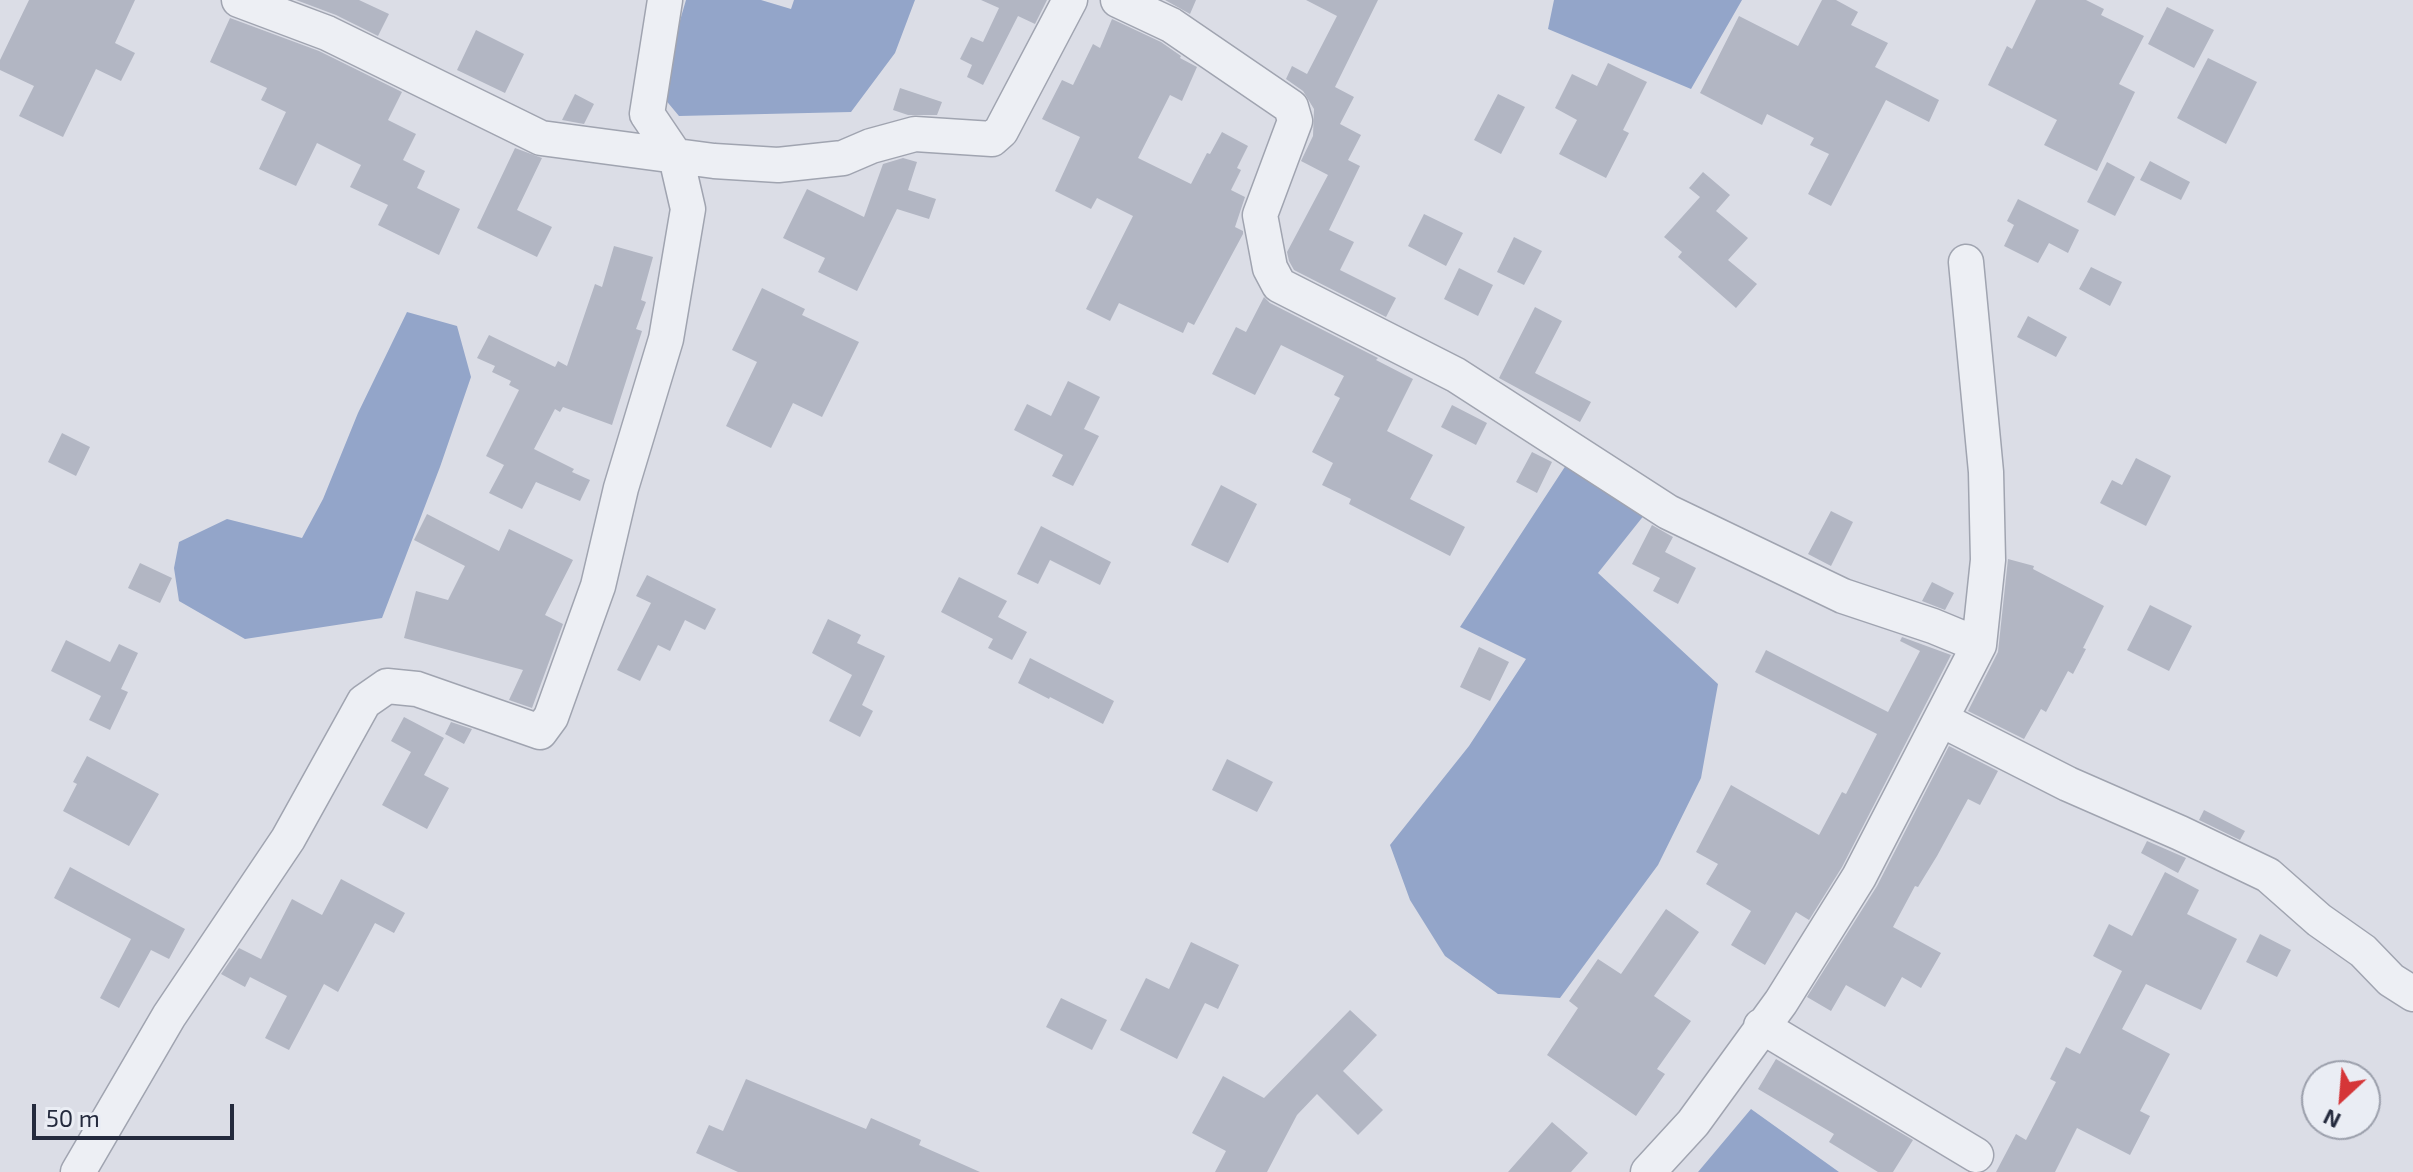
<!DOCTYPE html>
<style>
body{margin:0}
#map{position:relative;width:2413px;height:1172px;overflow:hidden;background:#dbdde6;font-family:"Exo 2",sans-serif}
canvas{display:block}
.north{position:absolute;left:2301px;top:1060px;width:80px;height:80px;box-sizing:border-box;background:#eaedf4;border:2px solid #9b9fab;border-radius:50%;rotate:206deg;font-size:22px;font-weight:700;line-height:32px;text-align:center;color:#242a3d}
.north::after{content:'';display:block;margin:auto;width:28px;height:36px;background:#d53638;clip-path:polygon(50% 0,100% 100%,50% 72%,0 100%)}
.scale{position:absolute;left:32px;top:1104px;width:202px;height:36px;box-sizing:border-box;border:4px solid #242a3d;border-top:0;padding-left:10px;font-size:24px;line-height:28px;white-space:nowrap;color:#242a3d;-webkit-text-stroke:6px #eaedf4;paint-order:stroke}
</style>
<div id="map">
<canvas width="2413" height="1172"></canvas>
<div class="north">N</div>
<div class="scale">50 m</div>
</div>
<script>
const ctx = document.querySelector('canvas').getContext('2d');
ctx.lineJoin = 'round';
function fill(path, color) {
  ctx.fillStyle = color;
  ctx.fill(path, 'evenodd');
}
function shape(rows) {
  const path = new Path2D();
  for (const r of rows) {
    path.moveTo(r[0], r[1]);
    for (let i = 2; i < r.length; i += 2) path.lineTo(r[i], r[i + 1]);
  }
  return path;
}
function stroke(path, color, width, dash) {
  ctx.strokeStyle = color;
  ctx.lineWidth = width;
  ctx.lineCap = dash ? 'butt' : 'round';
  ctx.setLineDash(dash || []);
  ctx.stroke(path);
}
fill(shape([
 [686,0,761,0,791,9,794,0,915,0,895,53,851,112,679,116,659,92],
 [1554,0,1742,0,1691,89,1548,29],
 [407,312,457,326,471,377,440,467,382,618,245,639,179,601,174,568,179,542,227,519,302,538,323,499,358,413],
 [1570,459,1649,509,1598,573,1718,684,1701,778,1658,865,1560,998,1498,994,1445,956,1410,900,1390,845,1469,746,1526,659,1460,627],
 [1751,1109,1839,1172,1698,1172]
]), '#93a5c9');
fill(shape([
 [29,0,135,0,115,43,135,53,121,81,96,69,63,137,19,116,34,86,0,70,0,60],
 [296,0,359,0,389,14,378,36,336,15],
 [981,0,1047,0,1035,24,1018,16,983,85,967,77,972,65,960,59,971,37,983,42,999,8],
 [1165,0,1196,0,1190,14],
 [1306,0,1378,0,1335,87,1354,97,1340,124,1361,135,1348,160,1360,166,1329,230,1354,242,1340,270,1396,298,1386,317,1294,270,1289,261,1287,252,1328,175,1301,161,1313,136,1314,109,1303,91,1286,79,1292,66,1307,74,1337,16],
 [1822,0,1836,0,1858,12,1851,25,1888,43,1875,67,1939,100,1929,122,1886,100,1831,206,1808,194,1829,154,1810,145,1814,138,1767,114,1762,125,1700,93,1739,16,1798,46],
 [2036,0,2086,0,2104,9,2101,15,2144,36,2119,84,2135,92,2097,171,2044,145,2057,120,1988,85,2007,46,2012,49],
 [2167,7,2214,30,2194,68,2148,44],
 [230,18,319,51,402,92,388,120,416,134,403,160,425,171,417,188,460,209,439,255,378,225,388,205,350,187,361,165,317,143,296,186,259,169,286,112,261,100,267,88,210,62],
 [1112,19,1161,42,1181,56,1180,58,1197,67,1182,101,1170,95,1138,158,1191,184,1207,153,1210,154,1222,132,1248,146,1237,168,1241,170,1231,190,1245,197,1235,227,1243,231,1243,234,1194,325,1188,322,1183,333,1119,303,1110,321,1086,309,1133,216,1097,198,1091,209,1055,191,1080,137,1042,119,1062,80,1073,85,1093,44,1100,48],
 [476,30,524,54,505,93,457,70],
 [2208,58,2257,82,2226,144,2177,118],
 [1608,63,1647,82,1623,130,1629,133,1606,178,1559,154,1577,120,1555,108,1572,74,1597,86],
 [900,88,942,102,937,115,908,115,893,110],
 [575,94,594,104,584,124,562,120],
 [1498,94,1525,107,1501,154,1474,140],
 [515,148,542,158,517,210,552,227,537,257,477,228],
 [903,158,917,162,908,190,936,199,929,219,897,209,857,291,818,272,825,258,783,238,807,189,864,217,883,164],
 [2150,161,2190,182,2181,200,2140,180],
 [2107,162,2135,177,2115,216,2087,202],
 [1703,172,1730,195,1716,211,1748,238,1728,260,1757,284,1736,308,1678,257,1682,252,1664,237,1700,197,1689,188],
 [2018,199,2079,230,2068,253,2049,243,2038,263,2004,246,2014,225,2007,221],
 [1424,214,1463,233,1446,266,1408,246],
 [1514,237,1542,251,1524,285,1497,272],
 [614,246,653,257,641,300,646,302,636,329,642,331,612,425,563,407,560,412,555,409,534,449,574,469,572,472,590,480,580,501,536,482,522,509,489,493,504,465,486,456,519,390,509,385,511,381,492,372,495,366,477,358,489,335,555,367,558,361,567,366,595,284,602,287],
 [2091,267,2122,282,2110,306,2079,289],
 [1459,268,1493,285,1478,316,1444,299],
 [762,288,805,309,802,315,859,342,822,417,793,403,771,448,726,426,757,362,732,350],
 [1264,297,1270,303,1378,358,1376,360,1413,379,1387,431,1433,455,1410,499,1465,527,1450,556,1349,504,1351,499,1322,485,1333,463,1312,452,1340,398,1334,395,1344,376,1281,345,1255,395,1212,374,1236,327,1246,332],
 [1535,307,1562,321,1535,373,1591,402,1580,422,1499,378],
 [2028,316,2067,337,2056,357,2017,337],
 [1068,381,1100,397,1084,429,1099,436,1073,486,1052,476,1063,455,1014,430,1027,404,1051,416],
 [1452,405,1487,423,1476,445,1441,427],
 [62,433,90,447,76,476,48,462],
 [1532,452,1552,462,1537,493,1516,482],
 [2136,458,2171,476,2146,526,2100,503,2112,480,2122,485],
 [1221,485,1257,504,1228,563,1191,545],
 [1831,511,1853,522,1831,566,1808,554],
 [427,514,499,551,509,529,573,560,545,615,563,624,532,708,509,700,523,670,404,638,416,591,448,600,465,566,414,540],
 [1652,525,1673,537,1665,552,1696,568,1678,604,1653,591,1660,578,1632,564],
 [1041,526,1111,562,1100,585,1050,560,1038,584,1017,574],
 [2008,559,2034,566,2033,569,2104,606,2083,648,2086,649,2073,674,2068,671,2046,712,2041,709,2024,739,1968,711,1998,652],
 [140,563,172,578,160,603,128,588],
 [647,575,716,609,705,630,685,620,670,651,658,645,640,681,617,670,651,603,636,596],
 [959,577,1007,601,998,617,1027,632,1012,660,988,648,993,639,941,612],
 [1932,582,1954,593,1945,610,1922,601],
 [2150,605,2192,626,2169,671,2127,650],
 [828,619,861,635,857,643,885,656,862,705,873,711,860,737,829,721,852,675,812,653],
 [1902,637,1951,655,1842,867,1809,920,1796,912,1765,965,1731,945,1751,911,1706,884,1718,864,1696,852,1731,785,1819,835,1842,792,1846,794,1877,734,1755,672,1766,650,1888,712,1920,651,1900,641],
 [66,640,110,662,119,644,138,653,121,689,128,692,110,730,89,720,101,696,51,671],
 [1479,647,1509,662,1490,701,1460,687],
 [1030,658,1114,701,1103,724,1050,697,1049,699,1018,683],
 [404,717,444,738,424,775,449,788,427,829,382,805,411,752,391,741],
 [451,722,472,729,464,744,445,734],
 [1949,746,1998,771,1980,805,1968,799,1937,856,1918,887,1915,886,1893,927,1941,953,1921,988,1902,977,1885,1007,1846,985,1831,1011,1807,997,1877,886],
 [87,756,159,794,129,846,63,811,77,784,73,782],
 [1227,759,1273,782,1257,812,1212,790],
 [2204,810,2245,831,2240,840,2199,820],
 [2147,841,2186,858,2178,873,2141,853],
 [70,867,185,929,169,959,151,950,119,1008,100,998,131,939,54,898],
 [2165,872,2199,890,2187,914,2237,939,2201,1010,2146,984,2122,1029,2170,1054,2140,1111,2150,1116,2130,1155,2077,1128,2055,1172,1996,1172,2016,1134,2026,1140,2056,1082,2050,1079,2066,1047,2080,1054,2122,971,2093,956,2109,924,2132,936],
 [341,879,405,913,394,933,375,923,338,992,324,984,289,1050,265,1038,287,996,250,977,245,987,221,974,239,948,261,959,292,899,322,915],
 [1666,909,1699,932,1654,996,1691,1021,1657,1069,1665,1074,1636,1116,1547,1055,1578,1008,1569,1001,1598,959,1621,974],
 [2260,934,2291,950,2277,977,2246,962],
 [1191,942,1239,965,1218,1009,1205,1003,1177,1059,1120,1030,1146,978,1169,989],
 [1061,998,1107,1020,1092,1050,1046,1027],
 [1350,1010,1377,1035,1343,1071,1383,1110,1358,1135,1317,1094,1297,1115,1267,1172,1215,1172,1226,1151,1192,1133,1223,1076,1264,1098],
 [1776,1059,1913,1140,1893,1172,1878,1172,1829,1142,1834,1134,1758,1089],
 [746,1079,866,1129,871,1118,921,1140,919,1145,980,1172,738,1172,696,1153,709,1125,723,1131],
 [1552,1122,1588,1153,1571,1172,1508,1172]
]), '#b2b6c3');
const minor = shape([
 [239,0,327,33,541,138,714,161,778,165,843,158,871,146,915,134,992,139,1001,131,1070,0],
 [1118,0,1171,25,1291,107,1295,121,1260,215,1270,268,1279,285,1456,375,1668,512,1843,596,1933,626,1979,645],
 [1942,720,2068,784,2180,833,2268,875,2319,920,2363,951,2391,980,2413,994],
 [1761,1026,1976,1155],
 [78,1172,169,1016,288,839,364,702,387,686,417,689,540,732,551,717,598,586,621,488,666,339,688,209,676,157,647,114,665,0],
 [1648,1172,1693,1123,1781,1002,1859,877,1979,645,1988,560,1986,472,1966,262]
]);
stroke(minor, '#a0a4b0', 37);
stroke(minor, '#edeff4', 34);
</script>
